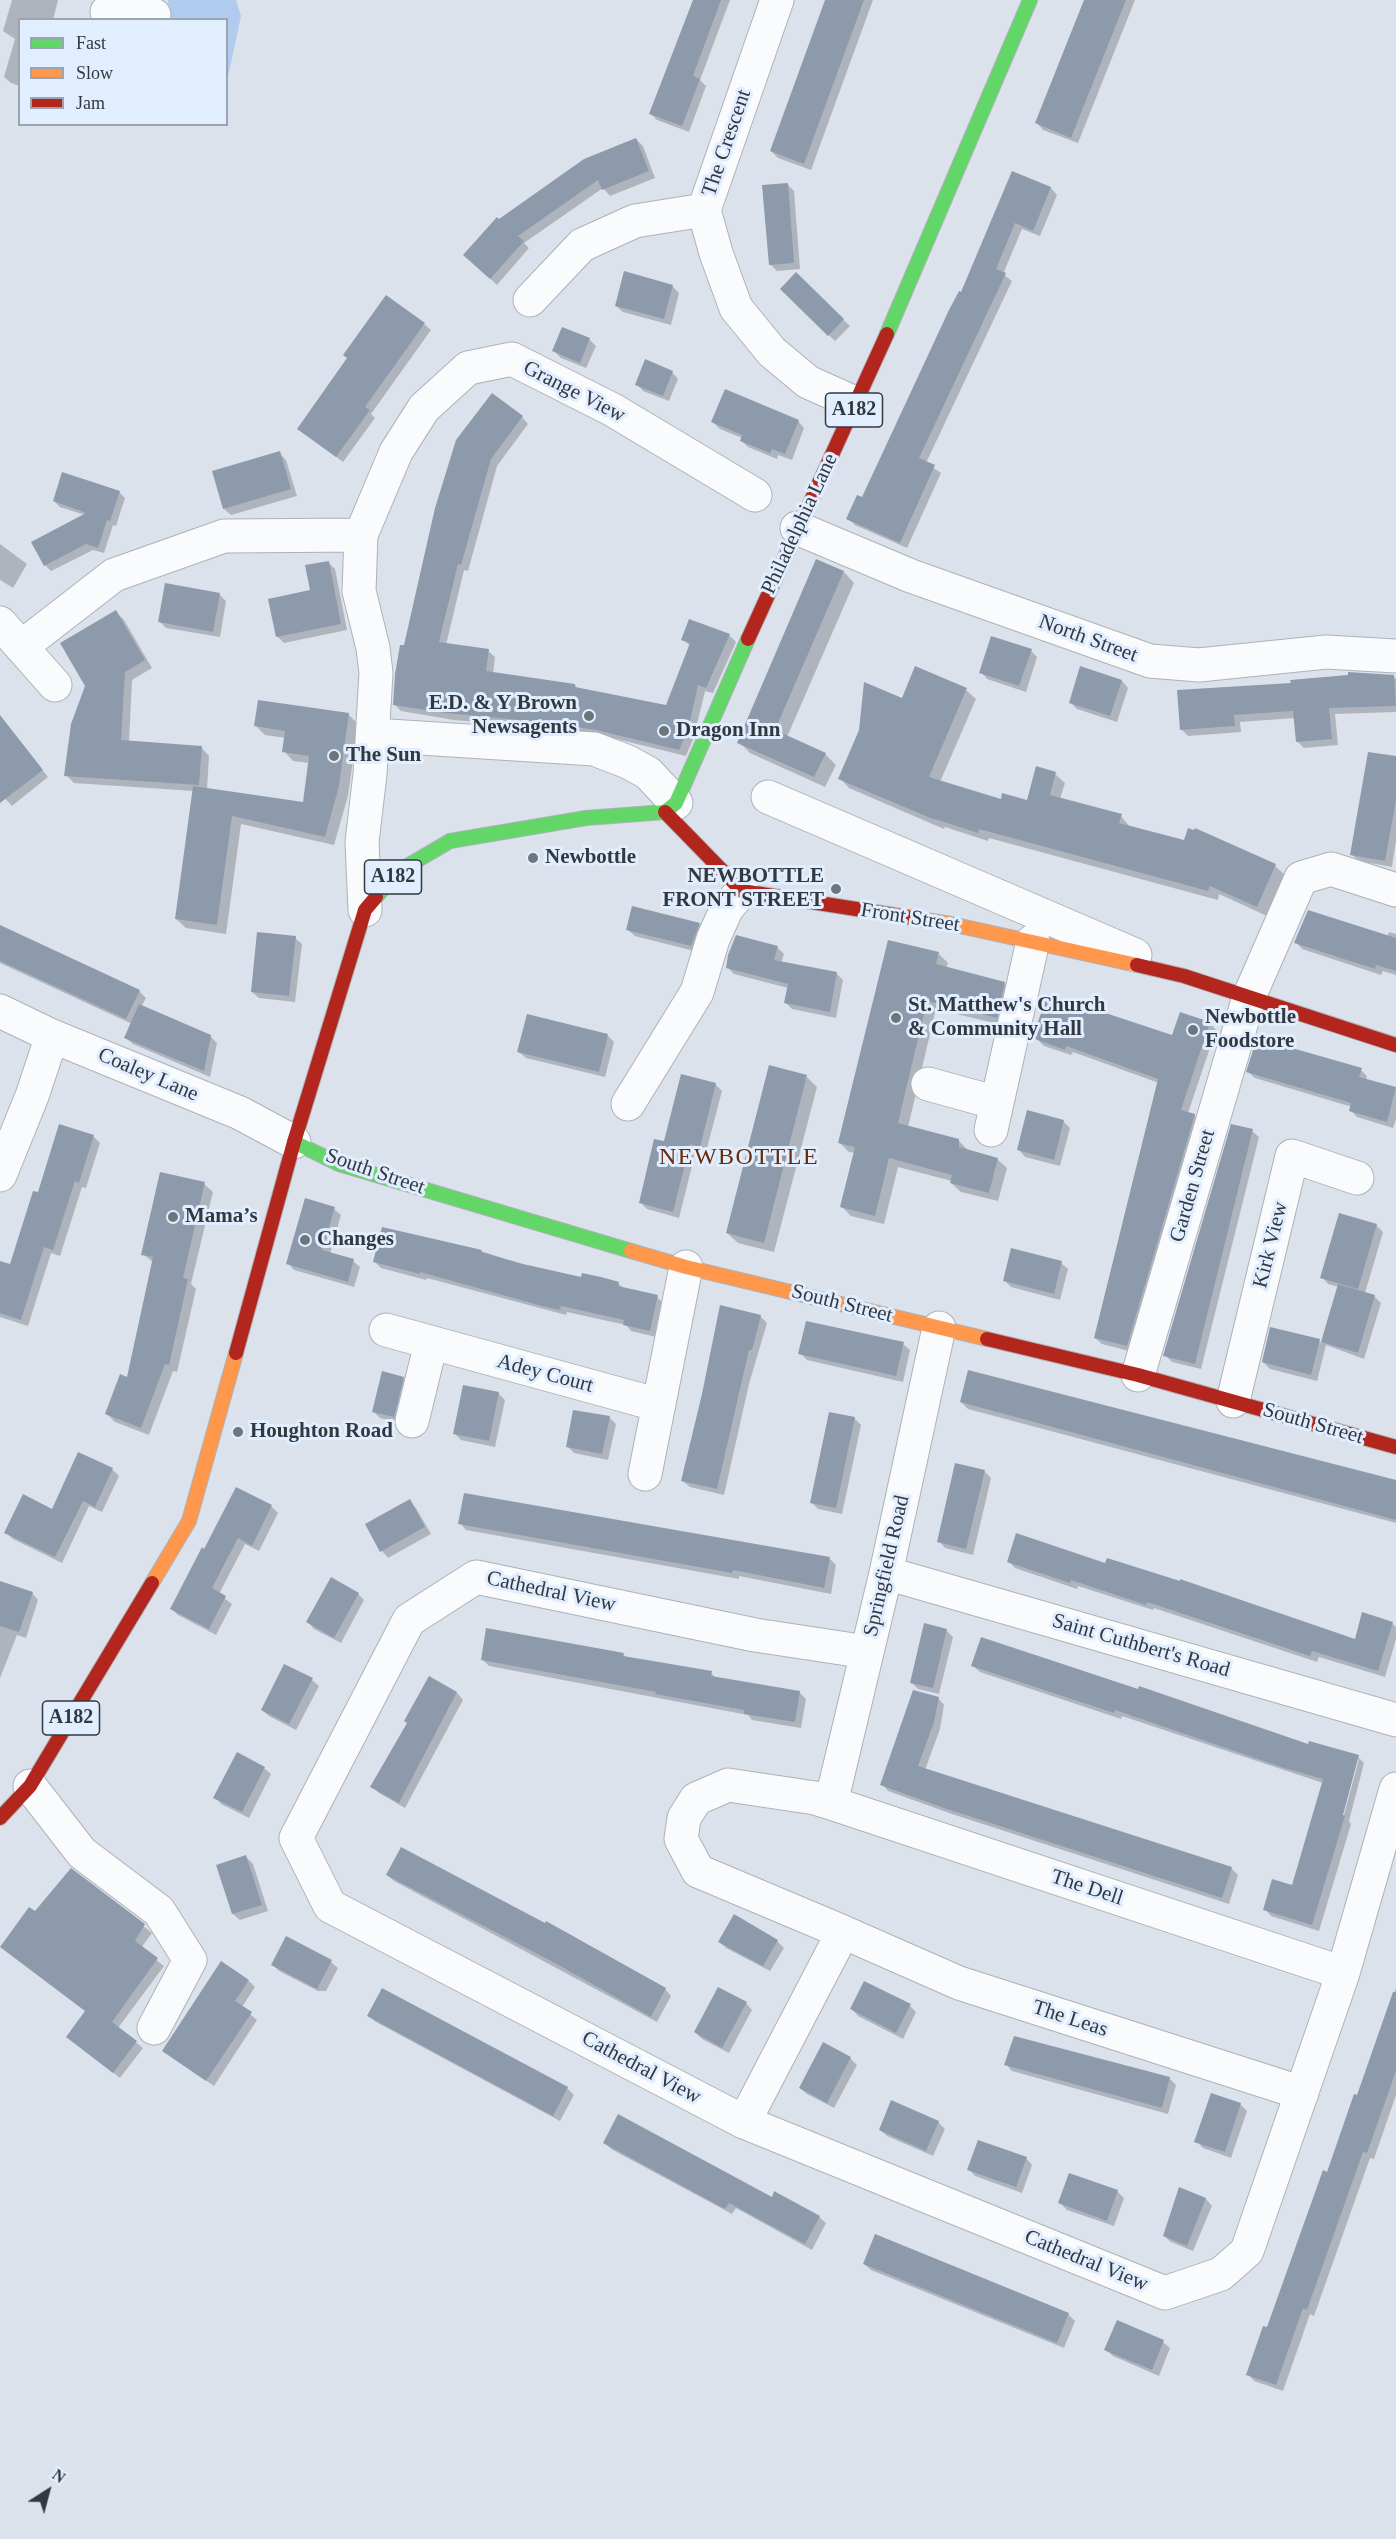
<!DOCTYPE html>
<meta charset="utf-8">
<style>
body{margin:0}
#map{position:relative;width:1396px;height:2539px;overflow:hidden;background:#dbe2eb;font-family:Georgia,serif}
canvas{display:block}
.legend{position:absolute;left:18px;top:18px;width:210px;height:108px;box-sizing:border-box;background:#e1eeff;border:2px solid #9ba5b2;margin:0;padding:8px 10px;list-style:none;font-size:18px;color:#33383f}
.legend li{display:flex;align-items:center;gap:12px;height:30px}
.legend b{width:30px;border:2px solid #9ba5b2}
.north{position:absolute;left:18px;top:2461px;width:60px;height:60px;-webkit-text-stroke:4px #e1eeff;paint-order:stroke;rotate:36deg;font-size:16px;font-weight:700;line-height:24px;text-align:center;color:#33383f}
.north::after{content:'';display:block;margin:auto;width:21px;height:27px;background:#33383f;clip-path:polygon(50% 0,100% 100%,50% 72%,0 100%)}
</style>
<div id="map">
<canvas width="1396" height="2539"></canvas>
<ul class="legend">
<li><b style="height:8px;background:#63d668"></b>Fast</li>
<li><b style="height:8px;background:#ff974d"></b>Slow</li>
<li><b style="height:8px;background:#b3261e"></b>Jam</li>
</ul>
<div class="north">N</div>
</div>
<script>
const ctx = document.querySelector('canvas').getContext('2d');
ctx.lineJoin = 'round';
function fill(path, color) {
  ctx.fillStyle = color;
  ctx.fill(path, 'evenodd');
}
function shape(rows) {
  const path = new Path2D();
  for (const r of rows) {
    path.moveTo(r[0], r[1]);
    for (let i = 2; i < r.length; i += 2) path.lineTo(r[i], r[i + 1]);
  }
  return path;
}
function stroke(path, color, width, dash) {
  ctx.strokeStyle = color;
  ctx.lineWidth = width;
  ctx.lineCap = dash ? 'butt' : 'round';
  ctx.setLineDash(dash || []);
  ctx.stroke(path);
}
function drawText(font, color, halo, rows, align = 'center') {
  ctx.font = font + ' Georgia,serif';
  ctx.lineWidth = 6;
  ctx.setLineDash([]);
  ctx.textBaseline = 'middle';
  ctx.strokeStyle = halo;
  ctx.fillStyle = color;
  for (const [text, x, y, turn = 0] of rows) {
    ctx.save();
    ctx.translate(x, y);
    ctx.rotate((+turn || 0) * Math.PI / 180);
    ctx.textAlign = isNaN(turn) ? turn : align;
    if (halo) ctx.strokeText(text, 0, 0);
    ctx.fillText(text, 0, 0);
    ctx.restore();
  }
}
fill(shape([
 [168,0,236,0,241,16,227,82,226,20,167,20]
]), '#b1cbee');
fill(shape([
 [12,0,58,0,53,20,20,20,20,86,11,83,4,77,15,39,3,31],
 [694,0,730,0,700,80,706,86,689,132,657,120,651,114],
 [827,0,873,0,811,170,778,158,771,151],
 [1086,0,1135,0,1078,143,1043,130,1037,123],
 [636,139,643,146,655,178,610,196,603,188,524,243,529,248,497,285,472,262,499,221],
 [1013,173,1051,188,1057,195,1040,236,1022,229,1003,274,1012,281,926,463,941,473,907,548,855,525,848,518,863,499,962,294],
 [787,184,794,191,800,269,777,271,770,264],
 [796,274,850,326,835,341,782,289],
 [672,286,679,293,671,325,623,312,616,306],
 [424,324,431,330,371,414,375,418,343,462,299,429],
 [589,339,596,346,586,368,561,358,554,351],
 [672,372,678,379,669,401,643,391,637,384],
 [522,417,528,424,497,466,468,571,464,570,446,645,488,651,495,657,493,674,575,685,579,690,667,707,690,646,683,639,729,635,736,642,713,693,705,691,694,737,686,756,604,736,558,729,454,720,401,711,394,704,437,508],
 [798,421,804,428,792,460,778,455,777,459,748,447,741,440,742,438,720,429,713,422],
 [279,453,286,460,297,496,231,515,224,509],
 [119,492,125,498,116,526,113,525,104,553,93,550,51,571,45,565,85,515,60,507,54,501],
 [0,544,27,564,13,588,0,580],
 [817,561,844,572,854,583,787,737,825,754,836,765,825,787,750,753,739,742],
 [328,562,335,569,347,630,284,643,277,636,311,592],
 [219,594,226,601,220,637,166,628,159,621],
 [116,612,124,620,152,668,132,680,129,742,201,747,209,756,207,790,304,803,310,763,293,761,284,751,286,738,265,735,256,726,349,715,358,724,348,796,334,845,241,824,226,934,186,928,176,919,194,791,74,783,66,775],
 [1031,651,1037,657,1026,692,987,679,981,672],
 [1393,676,1396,679,1396,712,1335,714,1338,745,1304,748,1298,742,1295,718,1240,722,1241,732,1188,736,1181,729,1179,692],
 [1122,681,1128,688,1117,722,1077,709,1070,702],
 [966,690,976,699,940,782,1002,801,1028,802,1055,774,1065,783,1060,799,1121,816,1130,827,1185,842,1196,830,1275,866,1285,875,1267,916,1219,894,1218,900,989,838,988,841,945,827,944,829,849,788,840,778,903,700],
 [0,731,16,736,48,777,12,806,0,793],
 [1396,758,1396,841,1392,867,1359,861,1352,855],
 [699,924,705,931,698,952,635,936,628,930],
 [0,927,139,991,146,998,141,1007,210,1036,217,1043,210,1077,133,1044,126,1038,132,1024,0,963],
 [1389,932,1396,934,1396,975,1383,971,1381,975,1302,949,1296,942,1387,937],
 [295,938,302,944,295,1002,259,998,252,992],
 [777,947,784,954,781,963,836,973,843,980,836,1018,792,1009,786,1003,788,988,734,974,728,968],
 [939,954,948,963,946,968,1004,983,1013,992,1006,1026,936,1009,908,1127,958,1140,967,1149,997,1159,1007,1168,998,1201,961,1192,951,1183,952,1181,898,1167,884,1224,851,1216,842,1207,855,1153,849,1152,840,1143],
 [1181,1014,1210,1023,1216,1030,1188,1113,1194,1115,1201,1122,1133,1352,1102,1344,1095,1338,1159,1083,1073,1052,1071,1055,1044,1046,1037,1039,1173,1037],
 [607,1035,614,1042,605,1077,526,1058,519,1052],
 [1361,1070,1367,1076,1366,1080,1396,1089,1396,1119,1393,1128,1357,1117,1351,1111,1352,1107,1255,1078,1248,1072],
 [807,1077,817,1087,774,1252,738,1243,727,1233],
 [715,1084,722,1091,706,1152,696,1150,679,1218,647,1209,640,1202],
 [1063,1121,1070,1128,1060,1166,1025,1157,1019,1150],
 [1252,1131,1259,1137,1201,1369,1172,1362,1165,1355],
 [93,1136,100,1143,86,1188,82,1187,60,1256,51,1253,28,1326,0,1317,0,1269,11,1266,39,1194],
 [204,1184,213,1192,191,1284,196,1289,177,1372,173,1371,149,1435,115,1422,107,1414,128,1379,154,1263,143,1254],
 [334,1209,341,1215,330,1254,353,1261,360,1267,354,1287,294,1270,288,1263],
 [1376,1225,1383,1232,1365,1293,1374,1296,1381,1303,1364,1359,1326,1345,1317,1381,1270,1369,1263,1362,1319,1341,1322,1343,1339,1287,1328,1284,1322,1277],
 [481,1251,523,1265,582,1279,618,1283,624,1289,657,1297,664,1304,656,1337,631,1331,626,1325,567,1312,566,1315,427,1278,426,1280,381,1268,375,1262],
 [1061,1263,1068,1269,1060,1300,1011,1287,1005,1281],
 [760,1316,767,1323,749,1384,724,1495,690,1487,683,1481],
 [903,1344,910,1350,903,1382,807,1360,800,1353],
 [403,1378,409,1385,400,1423,380,1418,373,1411],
 [498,1393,505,1400,495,1447,461,1440,454,1433],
 [961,1402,1227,1439,1228,1437,1396,1482,1396,1523,968,1409],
 [609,1417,616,1424,608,1460,574,1453,567,1446],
 [854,1418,861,1425,842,1514,818,1509,811,1502],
 [112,1469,119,1476,102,1512,89,1506,62,1563,13,1539,6,1532,53,1511],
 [984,1471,991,1478,973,1555,945,1548,939,1541],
 [410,1501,416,1508,431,1534,388,1558,382,1551,367,1525],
 [271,1506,278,1513,259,1551,245,1544,219,1594,232,1604,216,1635,178,1615,171,1608,205,1551],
 [460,1523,830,1559,836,1565,831,1594,739,1576,739,1579,466,1530],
 [1008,1561,1356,1640,1392,1623,1396,1627,1396,1639,1385,1677,1319,1657,1317,1662,1154,1608,1153,1610,1078,1586,1077,1589,1015,1568],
 [0,1583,32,1593,38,1600,26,1638,17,1635,0,1678],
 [358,1594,364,1600,341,1643,314,1629,308,1622],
 [946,1630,953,1637,939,1694,918,1689,911,1682],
 [623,1654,627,1658,711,1673,716,1678,799,1692,806,1699,801,1728,752,1720,748,1715,489,1666,482,1659],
 [973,1666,1139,1691,1309,1746,1358,1757,1364,1763,1349,1821,1351,1824,1319,1931,1271,1916,1265,1909,1293,1887,1323,1783,1122,1716,1121,1719,980,1672],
 [1356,1759,1359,1759,1342,1822,1339,1822],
 [430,1678,457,1693,463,1700,405,1808,379,1793,372,1786,408,1723],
 [312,1680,319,1686,296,1730,269,1716,262,1710],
 [938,1698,944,1705,940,1729,925,1770,1231,1868,1238,1875,1229,1904,952,1814,888,1791,882,1784],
 [264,1768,271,1774,249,1818,221,1804,215,1797],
 [246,1857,253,1864,268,1911,240,1920,233,1914],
 [71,1870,152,1933,141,1948,164,1966,118,2028,143,2048,120,2078,68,2037,87,2012,1,1946,35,1913],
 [387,1875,665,1989,671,1996,657,2022,394,1881],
 [734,1916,777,1941,784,1948,770,1971,726,1948,719,1941],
 [287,1938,331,1962,338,1968,326,1991,318,1991,279,1971,273,1965],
 [249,1981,255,1987,242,2007,257,2020,214,2086,164,2051],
 [1396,1988,1396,2095,1374,2159,1370,2158,1314,2316,1310,2314,1283,2391,1254,2381,1248,2374,1268,2329,1358,2097],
 [746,2003,752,2010,729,2053,702,2039,695,2032],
 [910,2006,916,2012,903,2039,858,2016,852,2009],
 [369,2016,567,2088,574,2095,560,2121,376,2022],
 [850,2058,857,2065,834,2108,807,2094,800,2088],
 [1006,2064,1169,2078,1176,2085,1168,2114,1012,2071],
 [1211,2095,1241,2105,1247,2111,1231,2158,1203,2148,1196,2141],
 [938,2122,945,2129,933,2156,887,2136,880,2130],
 [605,2143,819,2217,826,2223,812,2250,736,2208,732,2214,611,2149],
 [1026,2158,1032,2165,1022,2193,975,2176,969,2169],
 [1180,2189,1206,2199,1212,2206,1193,2251,1171,2242,1164,2236],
 [1117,2191,1124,2198,1114,2226,1067,2210,1060,2203],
 [864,2264,1068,2314,1075,2321,1064,2348,871,2270],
 [1163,2342,1170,2348,1159,2376,1113,2356,1106,2350]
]), '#0003');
fill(shape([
 [693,0,721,0,693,76,700,79,682,126,649,114],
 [825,0,864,0,804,164,770,151],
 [1084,0,1126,0,1071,138,1035,123],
 [636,138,649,171,602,190,598,180,518,236,524,241,490,279,463,255,497,217,499,219,584,159],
 [1012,171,1051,187,1033,231,1015,223,996,269,1006,273,919,458,935,465,900,543,846,519,857,495,862,497,949,310,959,291,961,292],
 [788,183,794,263,769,265,762,185],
 [624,271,673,285,664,319,615,306],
 [796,272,844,319,828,336,780,289],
 [386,295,425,323,365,407,370,410,336,457,297,429,347,358,343,355],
 [562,327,590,338,580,363,552,351],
 [645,359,673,371,663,396,635,385],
 [725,389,799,420,785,454,772,449,770,453,740,441,742,435,711,422],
 [492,393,523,416,491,459,461,565,458,564,439,642,489,649,486,671,575,684,575,687,666,705,690,643,681,640,689,619,730,634,706,688,698,685,688,730,679,750,596,730,550,723,446,713,393,705,395,674,400,645,404,645,435,508,456,440],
 [280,451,291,489,223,509,212,471],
 [62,472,120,491,110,521,107,520,98,548,86,544,44,566,31,542,86,513,53,501],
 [816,559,844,571,775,730,826,753,814,777,737,743],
 [329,561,341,624,276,637,268,599,310,590,305,565],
 [165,583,220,593,213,632,158,622],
 [116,610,145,660,125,672,121,740,202,746,199,785,64,776,71,724,85,686,60,643],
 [991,636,1032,649,1019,686,979,673],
 [915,666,967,688,929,777,1001,799,1002,793,1027,800,1036,766,1056,772,1050,795,1122,814,1119,823,1184,840,1188,828,1194,830,1195,828,1276,864,1257,907,1210,886,1208,891,979,829,978,833,935,819,935,820,838,779,859,730,864,682,902,698],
 [1080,666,1122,680,1110,716,1069,703],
 [1348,672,1394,675,1396,706,1329,708,1332,739,1296,742,1293,711,1234,715,1235,726,1180,730,1177,690,1291,683,1290,680,1348,675],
 [258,700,349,713,339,786,325,837,232,816,217,925,175,919,193,786,303,802,309,756,282,752,285,731,254,726],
 [0,715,43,770,0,803],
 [1368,752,1396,756,1396,800,1385,861,1350,855],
 [632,906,700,923,691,946,626,930],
 [1308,910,1396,938,1396,971,1376,965,1375,969,1294,943],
 [0,925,140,990,126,1019,0,961],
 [257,932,296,936,289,996,251,992],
 [736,935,778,946,774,960,837,972,830,1012,784,1003,788,984,726,968,728,955],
 [888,940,939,952,936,964,1005,982,997,1018,927,1001,898,1123,959,1139,959,1147,998,1158,989,1193,950,1183,952,1175,889,1158,875,1216,840,1207,855,1147,838,1143],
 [1048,994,1172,1035,1180,1012,1210,1022,1181,1110,1195,1114,1127,1346,1094,1338,1158,1079,1066,1046,1065,1050,1035,1039,1035,1030],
 [139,1004,211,1035,204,1071,124,1038],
 [527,1014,608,1034,599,1072,517,1052],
 [1257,1038,1362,1068,1359,1077,1396,1087,1387,1122,1349,1111,1351,1103,1246,1072],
 [769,1065,807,1075,764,1243,726,1233],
 [681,1074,716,1083,700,1147,690,1144,673,1212,639,1203,654,1139,664,1141],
 [1027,1110,1064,1120,1054,1160,1017,1150],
 [59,1124,94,1135,79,1183,75,1181,53,1250,44,1247,21,1320,0,1313,0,1261,10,1264,33,1191,38,1192],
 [1231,1124,1253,1129,1195,1364,1163,1356],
 [160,1172,205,1182,183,1278,188,1279,169,1365,165,1364,141,1428,105,1414,120,1374,127,1377,153,1257,141,1255],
 [305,1198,335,1207,322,1250,354,1259,348,1282,286,1264],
 [1339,1213,1377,1224,1358,1289,1320,1278],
 [382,1227,482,1250,481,1252,523,1264,581,1277,582,1273,601,1277,619,1282,618,1286,658,1295,650,1331,623,1325,624,1320,561,1306,560,1310,542,1306,420,1272,420,1274,373,1262],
 [1011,1248,1062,1261,1054,1294,1003,1281],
 [1338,1284,1375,1295,1358,1353,1321,1342],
 [720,1305,761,1315,752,1350,749,1350,717,1489,681,1481,702,1394],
 [806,1321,904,1342,896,1376,798,1354],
 [1270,1327,1320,1339,1311,1375,1262,1362],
 [968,1370,1396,1480,1396,1520,960,1402],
 [382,1371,404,1377,394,1417,372,1412],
 [463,1385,499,1392,489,1441,453,1434],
 [573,1410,610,1416,602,1454,566,1447],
 [829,1412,855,1417,836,1508,810,1503],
 [78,1452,113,1468,95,1507,83,1501,55,1557,4,1533,23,1494,52,1509],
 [955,1463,985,1470,966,1549,937,1542],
 [236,1487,272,1505,252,1546,238,1538,212,1588,226,1596,209,1629,170,1609,202,1547,204,1549],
 [464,1493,830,1557,824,1588,733,1570,732,1573,458,1524],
 [410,1499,425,1527,380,1552,365,1524],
 [1016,1533,1105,1563,1107,1558,1180,1581,1180,1579,1355,1639,1362,1612,1393,1622,1378,1671,1312,1651,1310,1656,1147,1602,1146,1605,1071,1580,1070,1583,1007,1562],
 [331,1577,359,1593,334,1638,306,1622],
 [0,1581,33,1592,19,1632,0,1626],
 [924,1623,947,1629,933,1688,910,1683],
 [486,1628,624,1653,623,1656,712,1671,711,1676,800,1691,795,1722,744,1714,744,1710,655,1694,656,1692,481,1660],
 [981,1637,1138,1689,1139,1686,1308,1744,1309,1741,1359,1755,1343,1815,1345,1816,1312,1925,1263,1910,1272,1879,1292,1885,1323,1779,1284,1768,1115,1710,1114,1713,971,1666],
 [284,1664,313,1678,289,1724,261,1710],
 [429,1676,457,1692,399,1803,370,1787,407,1723,404,1721],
 [913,1690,939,1697,934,1722,918,1766,1232,1867,1222,1898,944,1808,880,1785],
 [237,1752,265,1767,242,1812,213,1798],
 [401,1847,545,1923,546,1921,666,1988,651,2017,553,1962,386,1875],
 [246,1855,262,1905,232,1914,216,1865],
 [71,1868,145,1924,135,1941,158,1958,112,2022,137,2041,113,2073,66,2037,85,2011,0,1947,29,1907,35,1911],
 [734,1914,778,1940,763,1966,718,1942],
 [286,1936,332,1960,317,1989,271,1965],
 [221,1961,249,1980,235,2001,252,2012,206,2081,162,2051],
 [864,1981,911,2004,896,2033,850,2009],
 [718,1987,747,2002,722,2048,694,2032],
 [382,1988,568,2087,553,2116,367,2016],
 [1393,1992,1396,1992,1396,2071,1367,2153,1363,2152,1307,2310,1303,2308,1276,2385,1246,2375,1263,2326,1267,2327,1323,2170,1327,2172,1354,2094,1357,2095],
 [1014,2036,1170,2077,1162,2108,1004,2065],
 [823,2042,851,2057,827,2103,799,2088],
 [1211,2093,1241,2103,1225,2152,1194,2142],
 [891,2100,939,2121,926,2151,879,2130],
 [618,2114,772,2197,774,2191,820,2216,805,2244,729,2203,725,2209,603,2143],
 [978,2140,1027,2157,1016,2187,967,2170],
 [1069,2173,1118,2190,1107,2221,1058,2203],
 [1179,2187,1206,2198,1187,2246,1163,2236],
 [875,2234,1069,2313,1057,2343,863,2264],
 [1117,2320,1164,2340,1152,2370,1104,2350]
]), '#8d9aac');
const street = shape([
 [777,0,704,210,716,253,736,308,772,352,808,382,857,404],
 [107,12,154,15],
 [530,300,582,245,635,221,704,210],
 [797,528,911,576,1150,661,1199,665,1326,652,1396,656],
 [0,623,55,685],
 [21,647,114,575,224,536,361,535],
 [373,735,594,749,628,762,648,773,676,803],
 [768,797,1135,955],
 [365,910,362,842,370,774,376,673,373,648,359,591,361,535,396,452,424,408,468,368,512,359,613,410,755,495],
 [0,1011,52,1036,240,1113,294,1142],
 [928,1084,997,1103],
 [628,1104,697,992,713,939,727,908,742,891],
 [991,1130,1033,941],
 [0,1175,32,1096,52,1036],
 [386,1330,659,1405],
 [1138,1375,1249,997,1301,878,1331,869,1396,890],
 [1233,1401,1292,1156,1357,1178],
 [412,1421,431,1343],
 [645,1474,686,1267],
 [886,1573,1396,1720],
 [867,1652,755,1635,476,1577,409,1620,296,1838,330,1906,744,2122,1165,2293,1221,2274,1247,2251,1343,1973,1396,1789],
 [30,1786,82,1853,159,1911,190,1960,154,2028],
 [831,1803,886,1573,939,1328],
 [843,1932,959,1983,1302,2093],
 [744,2122,843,1932,698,1871,681,1839,684,1818,696,1799,728,1785,815,1798,831,1803,1343,1973]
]);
const fast = shape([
 [887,334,1030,0],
 [376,897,399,871,450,841,586,818,665,812,676,803,748,639],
 [294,1142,339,1164,631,1251]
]);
const slow = shape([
 [907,917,951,924,1137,965],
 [631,1251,686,1267,987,1339],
 [152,1583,189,1521,236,1353]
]);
const jam = shape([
 [748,639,887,334],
 [665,812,742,891,907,917],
 [1137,965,1184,976,1396,1045],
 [987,1339,1138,1375,1396,1447],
 [236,1353,294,1142,365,910,376,897],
 [0,1818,30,1786,152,1583]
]);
stroke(street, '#adb2b9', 35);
stroke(fast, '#adb2b9', 16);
stroke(slow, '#adb2b9', 16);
stroke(jam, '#adb2b9', 16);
stroke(street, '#fafbfc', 33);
stroke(fast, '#63d668', 14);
stroke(slow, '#ff974d', 14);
stroke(jam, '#b3261e', 14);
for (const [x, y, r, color] of [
 [589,716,6,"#6e747b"],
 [664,731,6,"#6e747b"],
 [334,756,6,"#6e747b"],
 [533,858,6,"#6e747b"],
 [836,889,6,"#6e747b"],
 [896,1018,6,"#6e747b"],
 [1193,1030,6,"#6e747b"],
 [173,1217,6,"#6e747b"],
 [305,1240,6,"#6e747b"],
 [238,1432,6,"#6e747b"]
]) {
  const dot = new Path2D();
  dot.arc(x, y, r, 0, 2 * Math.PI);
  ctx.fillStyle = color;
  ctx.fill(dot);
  stroke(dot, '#e1eeff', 2);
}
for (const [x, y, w] of [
 [854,410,57],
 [393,877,57],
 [71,1718,57]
]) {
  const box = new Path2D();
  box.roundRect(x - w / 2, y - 17, w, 34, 4.5);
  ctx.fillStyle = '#e1eeff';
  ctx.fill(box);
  stroke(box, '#33383f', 1.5);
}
drawText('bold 20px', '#33383f', null, [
 ["A182",854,410],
 ["A182",393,877],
 ["A182",71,1718]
]);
drawText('21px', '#33383f', '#e1eeff', [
 ["The Crescent",727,143,-71],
 ["Grange View",574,392,27],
 ["Philadelphia Lane",800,524,-65],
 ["North Street",1088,639,20],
 ["Front Street",910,918,9],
 ["Coaley Lane",148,1075,23],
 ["South Street",375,1172,19],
 ["Garden Street",1193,1186,-74],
 ["Kirk View",1271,1245,-76],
 ["South Street",842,1304,14],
 ["Adey Court",545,1374,15],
 ["South Street",1313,1424,16],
 ["Springfield Road",887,1566,-77],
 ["Cathedral View",551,1592,12],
 ["Saint Cuthbert's Road",1141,1646,16],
 ["The Dell",1087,1888,18],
 ["The Leas",1070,2019,18],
 ["Cathedral View",641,2068,28],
 ["Cathedral View",1086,2261,22]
]);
drawText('bold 21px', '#33383f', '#e1eeff', [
 ["E.D. & Y Brown",577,704,"right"],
 ["Newsagents",577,728,"right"],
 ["Dragon Inn",676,731],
 ["The Sun",346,756],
 ["Newbottle",545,858],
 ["NEWBOTTLE",824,877,"right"],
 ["FRONT STREET",824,901,"right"],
 ["St. Matthew's Church",908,1006],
 ["& Community Hall",908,1030],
 ["Newbottle",1205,1018],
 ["Foodstore",1205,1042],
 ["Mama’s",185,1217],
 ["Changes",317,1240],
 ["Houghton Road",250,1432]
], 'left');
ctx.letterSpacing = '1.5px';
drawText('24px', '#6a2b06', '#e1eeff', [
 ["NEWBOTTLE",739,1158]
]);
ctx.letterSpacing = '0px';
</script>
